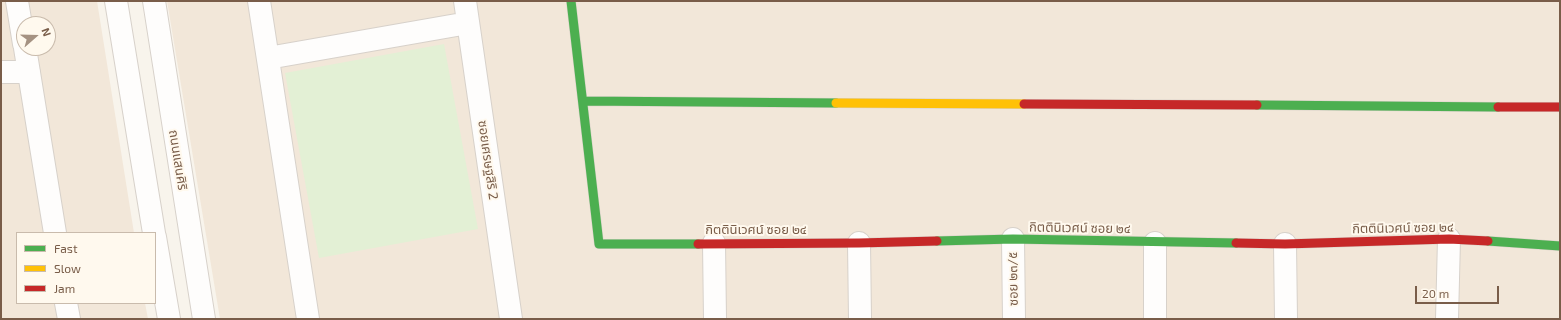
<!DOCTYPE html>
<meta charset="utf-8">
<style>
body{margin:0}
#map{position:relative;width:1561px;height:320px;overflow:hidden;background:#f8f4ec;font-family:"Exo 2",sans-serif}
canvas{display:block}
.frame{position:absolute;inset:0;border:2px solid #795d49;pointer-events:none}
.legend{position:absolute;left:16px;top:232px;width:140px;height:72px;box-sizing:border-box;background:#fff9ee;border:1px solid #c9bbac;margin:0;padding:5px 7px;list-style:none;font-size:12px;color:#795d49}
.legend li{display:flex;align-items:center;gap:8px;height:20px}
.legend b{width:20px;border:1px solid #c9bbac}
.north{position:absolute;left:16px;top:16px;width:40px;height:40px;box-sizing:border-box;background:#fff9ee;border:1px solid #c9bbac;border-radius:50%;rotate:70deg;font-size:11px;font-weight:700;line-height:16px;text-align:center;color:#795d49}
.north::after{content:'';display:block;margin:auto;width:14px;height:18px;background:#a59282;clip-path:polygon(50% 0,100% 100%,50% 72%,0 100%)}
.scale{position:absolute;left:1415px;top:286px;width:84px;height:18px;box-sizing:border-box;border:2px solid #795d49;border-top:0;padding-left:5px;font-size:12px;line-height:14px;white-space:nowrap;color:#795d49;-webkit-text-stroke:3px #fff9ee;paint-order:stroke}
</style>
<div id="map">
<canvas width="1561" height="320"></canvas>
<div class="frame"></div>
<ul class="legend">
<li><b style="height:5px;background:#4caf50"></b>Fast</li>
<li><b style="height:5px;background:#ffc107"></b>Slow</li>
<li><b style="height:5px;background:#c62828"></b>Jam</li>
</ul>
<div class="north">N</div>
<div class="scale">20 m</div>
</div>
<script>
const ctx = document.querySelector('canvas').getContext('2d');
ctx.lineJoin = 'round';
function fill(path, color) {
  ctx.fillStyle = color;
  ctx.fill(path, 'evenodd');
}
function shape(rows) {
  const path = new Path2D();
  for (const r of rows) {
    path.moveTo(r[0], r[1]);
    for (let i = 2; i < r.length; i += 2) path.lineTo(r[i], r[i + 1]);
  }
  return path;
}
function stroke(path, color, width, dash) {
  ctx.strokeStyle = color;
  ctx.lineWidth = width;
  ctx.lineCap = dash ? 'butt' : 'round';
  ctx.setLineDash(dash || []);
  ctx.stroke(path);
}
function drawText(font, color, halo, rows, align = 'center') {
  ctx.font = font + ' "Exo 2","Noto Sans Thai",sans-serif';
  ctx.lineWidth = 4;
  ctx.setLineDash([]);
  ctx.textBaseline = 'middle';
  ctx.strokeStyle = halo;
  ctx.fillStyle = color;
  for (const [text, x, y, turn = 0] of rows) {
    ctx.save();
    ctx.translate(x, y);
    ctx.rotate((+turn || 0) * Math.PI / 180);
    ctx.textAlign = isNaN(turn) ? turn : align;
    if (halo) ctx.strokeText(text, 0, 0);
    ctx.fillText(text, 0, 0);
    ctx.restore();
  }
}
fill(shape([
 [1,1,97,1,134,233,17,233,17,303,145,303,148,319,1,319],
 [24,24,48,24,48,48,24,48],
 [167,1,1560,1,1560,319,220,319]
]), '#f2e7d9');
fill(shape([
 [444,44,478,229,319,258,285,73]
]), '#e3f0d5');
const street = shape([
 [17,1,24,44],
 [116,1,154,233],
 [154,1,204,319],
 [259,1,308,319],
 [465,1,511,319],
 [25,48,55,233],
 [268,58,468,23],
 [1,72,29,72],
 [155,237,169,319],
 [1013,239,1014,319],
 [714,243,715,319],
 [859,243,860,319],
 [1285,244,1286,319],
 [66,303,69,319],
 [1155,319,1155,243],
 [1447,319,1449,239]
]);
const fast = shape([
 [571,1,599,244,698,244],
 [583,101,836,103],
 [1257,105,1498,107],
 [937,241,1013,239,1236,243],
 [1488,241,1560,246]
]);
const slow = shape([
 [836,103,1024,104]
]);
const jam = shape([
 [1024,104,1257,105],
 [1498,107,1560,107],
 [1236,243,1285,244,1449,239,1488,241],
 [698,244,859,243,937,241]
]);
stroke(street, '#d7d1ca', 24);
stroke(fast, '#d8d0c8', 10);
stroke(slow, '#d8d0c8', 10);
stroke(jam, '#d8d0c8', 10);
stroke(street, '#fefdfc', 22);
stroke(fast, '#4caf50', 9);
stroke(slow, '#ffc107', 9);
stroke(jam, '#c62828', 9);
drawText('13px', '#795d49', '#fff9ee', [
 ["ถนนแสนศิริ",178,160,81],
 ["ซอยเศรษฐสิริ 2",488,160,82],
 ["กิตตินิเวศน์ ซอย ๒๔",1080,228,1],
 ["กิตตินิเวศน์ ซอย ๒๔",1403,228,-1],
 ["กิตตินิเวศน์ ซอย ๒๔",756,230],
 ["ซอย ๒๓/๕",1013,279,-91]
]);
</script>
